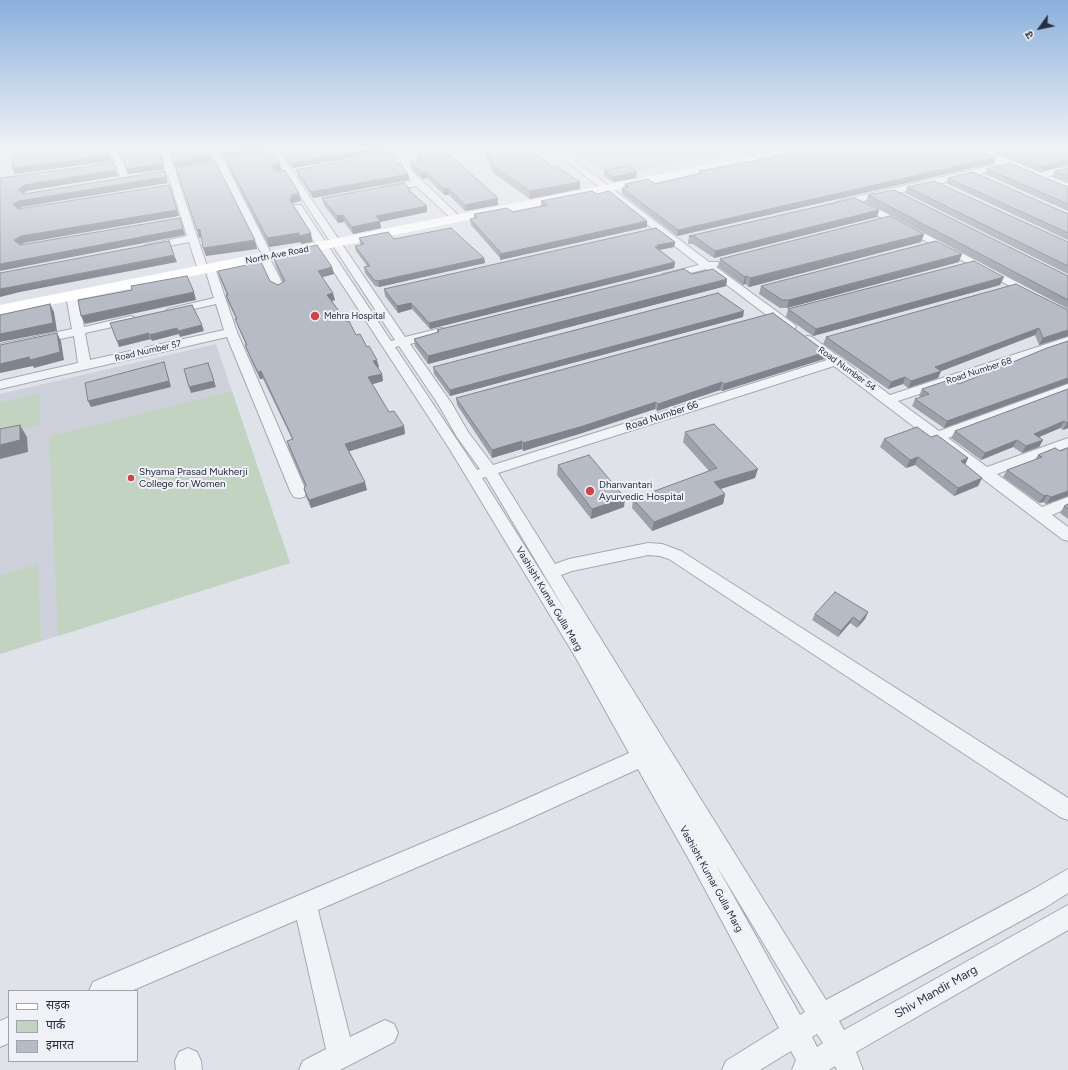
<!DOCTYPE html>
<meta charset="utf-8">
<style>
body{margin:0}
#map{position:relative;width:1068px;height:1070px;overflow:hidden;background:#e0e2e9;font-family:Figtree,"Noto Sans Devanagari",sans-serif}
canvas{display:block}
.legend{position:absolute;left:8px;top:990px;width:130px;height:72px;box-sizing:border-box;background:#eff1f6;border:1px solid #9fa3ad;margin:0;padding:5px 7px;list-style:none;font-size:12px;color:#282e40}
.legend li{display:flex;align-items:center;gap:8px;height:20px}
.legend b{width:20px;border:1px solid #9fa3ad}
.north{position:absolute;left:1020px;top:8px;width:40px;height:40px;-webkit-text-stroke:3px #eff1f6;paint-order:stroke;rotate:237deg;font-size:11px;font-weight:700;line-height:16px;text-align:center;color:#282e40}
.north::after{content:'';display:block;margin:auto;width:14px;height:18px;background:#282e40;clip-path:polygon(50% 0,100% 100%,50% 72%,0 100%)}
</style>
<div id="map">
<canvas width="1068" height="1070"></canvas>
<ul class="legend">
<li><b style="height:5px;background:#fff"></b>सड़क</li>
<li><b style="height:11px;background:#c3d3c1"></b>पार्क</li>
<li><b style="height:11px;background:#b7bbc6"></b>इमारत</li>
</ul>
<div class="north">उ</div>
</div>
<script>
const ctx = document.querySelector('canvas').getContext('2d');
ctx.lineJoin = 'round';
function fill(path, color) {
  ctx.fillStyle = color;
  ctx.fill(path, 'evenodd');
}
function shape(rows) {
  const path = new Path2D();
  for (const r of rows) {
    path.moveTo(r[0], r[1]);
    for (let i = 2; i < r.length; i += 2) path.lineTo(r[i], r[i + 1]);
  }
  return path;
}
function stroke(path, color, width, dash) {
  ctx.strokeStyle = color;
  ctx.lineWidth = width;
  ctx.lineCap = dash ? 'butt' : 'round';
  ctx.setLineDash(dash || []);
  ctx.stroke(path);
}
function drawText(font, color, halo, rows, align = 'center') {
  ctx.font = font + ' Figtree,sans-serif';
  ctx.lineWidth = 4;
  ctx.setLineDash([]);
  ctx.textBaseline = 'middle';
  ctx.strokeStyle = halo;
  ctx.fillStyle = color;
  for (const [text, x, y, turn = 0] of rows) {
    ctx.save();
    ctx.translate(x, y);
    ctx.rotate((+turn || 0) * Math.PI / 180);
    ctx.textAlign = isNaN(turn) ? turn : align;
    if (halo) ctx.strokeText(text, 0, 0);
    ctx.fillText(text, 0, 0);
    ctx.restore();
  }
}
fill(shape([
 [216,344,290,563,0,654,0,394]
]), '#ced1db');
fill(shape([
 [562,147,773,147,635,172,625,168,603,171],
 [232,391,290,563,58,636,49,436],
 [40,393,40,425,0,434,0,402],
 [38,564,41,641,0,654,0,575]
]), '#c3d3c1');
const street = shape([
 [33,147,55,147,51,149,0,156,0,150,33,147],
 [105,147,113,147,124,164,129,179,128,181,122,181,117,167,94,171,90,168,94,165,115,162,105,147],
 [160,147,168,147,174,169,215,162,208,147,216,147,223,161,248,156,252,159,248,162,226,165,270,251,265,254,260,251,218,167,176,174,207,266,214,266,215,268,237,332,307,493,304,497,299,498,294,497,291,493,227,337,0,389,0,381,78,363,74,336,0,352,0,344,72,329,66,296,68,294,72,293,78,296,84,327,131,316,135,318,137,320,135,322,85,333,90,360,224,330,216,304,172,314,168,313,166,311,168,309,214,298,206,272,199,272,198,270,189,242,149,250,144,247,145,245,187,236,168,175,143,179,139,176,143,173,166,170,160,147],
 [268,147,276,147,405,337,441,328,445,329,447,332,445,335,410,344,452,404,468,432,493,465,827,360,804,343,802,340,804,337,808,336,812,337,890,395,1068,337,1068,345,898,401,939,431,1068,384,1068,393,948,438,987,467,1068,438,1068,447,997,474,1042,507,1068,497,1068,508,1052,515,1068,527,1068,541,1062,539,834,366,498,473,555,564,569,559,648,543,662,544,681,551,1068,798,1068,820,1060,817,669,559,660,556,648,555,572,571,561,575,826,1000,1030,891,1068,869,1068,893,1046,907,839,1021,844,1030,1068,905,1068,930,856,1052,863,1070,837,1070,835,1066,829,1070,792,1070,796,1060,791,1051,760,1070,722,1070,726,1061,779,1028,692,865,638,769,515,825,318,910,350,1037,385,1020,394,1024,398,1033,394,1042,340,1070,299,1070,303,1061,326,1049,297,920,131,991,89,991,93,982,499,811,629,753,576,658,449,448,313,240,293,207,295,205,301,205,391,341,395,340,268,147],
 [399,346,438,404,457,437,480,469,477,470,395,347,399,346],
 [486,477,568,615,482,478,486,477],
 [715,863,805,1012,800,1015,715,863],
 [817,1034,823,1043,817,1047,812,1037,817,1034],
 [399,147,407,147,411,170,459,216,461,218,459,220,453,220,416,186,384,192,381,191,379,189,381,187,412,181,403,171,400,156,371,161,367,158,371,155,400,151,399,147],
 [548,147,557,147,709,262,718,262,719,264,716,267,794,324,796,327,794,330,786,330,706,269,667,279,663,278,662,276,663,274,699,265,548,147],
 [1007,162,1010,163,1011,165,1010,167,863,201,1068,309,1068,317,854,203,838,207,833,204,838,201,1007,162],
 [1068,166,1068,172,1045,177,1041,174,1042,172,1068,166],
 [264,254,269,257,285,288,283,290,279,291,273,288,259,257,264,254],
 [9,1017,9,1043,0,1047,0,1021,9,1017],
 [188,1048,197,1052,201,1061,202,1070,176,1070,175,1061,179,1052,188,1048]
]);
stroke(street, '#a5a8b3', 2);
fill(street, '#f2f3f7');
fill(shape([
 [798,147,819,147,817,149,813,150,0,315,0,305,798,147],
 [962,147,977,147,1068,185,1068,193,964,149,962,147]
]), '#fff');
fill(shape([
 [114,147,159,147,164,169,128,174,124,162],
 [217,147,268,147,269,151,224,158],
 [277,147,316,147,318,149,335,147,390,147,390,151,293,168],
 [416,147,442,147,498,198,498,205,465,211,449,195,444,195,427,178,422,179,412,169,411,162,419,161],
 [482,147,531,147,534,152,553,167,580,182,580,189,530,199,493,173,483,148],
 [980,147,1068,147,1068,165,1040,172],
 [772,156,996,157,994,163,677,236,622,194,622,188,624,188,625,184,655,184,699,174,699,171,771,157],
 [226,159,280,163,281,171,277,171,301,201,293,203,293,205,311,233,312,242,301,244,301,242,269,247,228,166],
 [397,164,408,174,409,180,313,198,298,176,296,170],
 [1068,168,1068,183,1052,177,1055,171],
 [987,169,1068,187,1068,211,985,174],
 [604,171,637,172,636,178,613,182,604,176],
 [948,178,1068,214,1068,240,946,183],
 [907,187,1068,242,1068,274,905,193],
 [410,189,410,191,427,206,427,212,380,222,381,228,353,234,344,222,338,223,324,205,322,198],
 [868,195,1068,276,1068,308,866,202],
 [541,201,647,227,500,260,500,258,471,225,470,219,474,219,474,214,513,212,541,206],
 [879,210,877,217,714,258,693,244,688,244,689,236],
 [924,234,921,242,749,287,745,284,743,285,718,267,720,259],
 [359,238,394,239,484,258,485,263,379,287,375,286,365,273,364,267,367,266,356,251,355,246,361,245,360,243],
 [675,242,674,247,660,250,675,262,674,268,430,329,412,309,398,313,385,296,384,289],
 [274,259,332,267,334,274,322,277,335,300,332,301,379,367,378,368,382,374,383,381,372,384,389,412,404,426,405,434,349,451,367,490,311,508,306,497,304,489,305,486,289,449,287,441,292,439,263,379,260,379,253,365,248,353,245,345,246,345,238,327,236,319,228,302,226,295,227,295,220,279,218,271,270,281,278,285,283,282,276,267],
 [959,262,787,308,780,308,759,294,761,286],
 [692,274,727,279,726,286,428,364,415,346,414,339,437,333,437,330],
 [1000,285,813,336,786,317,788,309],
 [1068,310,1068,336,1039,345,1035,335,941,371,938,378,908,388,903,384,888,389,823,344,826,337],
 [743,317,450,396,434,374,433,367],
 [1068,341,1068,383,944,428,912,406,915,399,921,397,919,396,922,389,959,384],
 [826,352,824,359,722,391,720,390,657,411,655,409,579,434,523,451,522,449,492,458,457,405,456,398],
 [1068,389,1068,428,1063,430,1060,428,1039,437,1043,440,1039,447,1022,453,1013,447,981,460,951,438,955,431],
 [685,432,755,478,720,489,725,494,723,504,652,531,632,508,633,499,709,471,683,442],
 [931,437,968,458,965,465,982,478,978,486,954,496,915,465,906,468,880,447,884,439],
 [1055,448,1068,496,1046,504,1043,502,1039,503,1003,477,1007,470,1035,460,1038,455],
 [558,465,624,507,591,519,557,475],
 [1068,504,1068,519,1060,513,1064,506],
 [868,612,865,619,857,628,850,623,838,637,812,620,815,614]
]), '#9da1aa');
fill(shape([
 [0,147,21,147,0,148],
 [158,147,159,147,164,169,128,174,126,169],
 [260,147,268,147,269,151,224,158,222,153],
 [384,147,390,147,390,151,293,168,291,163],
 [110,155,112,161,15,174,12,168],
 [211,155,213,161,175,167,173,162],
 [996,157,994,163,677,236,678,230],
 [1068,160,1068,165,1040,172,1043,166],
 [114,163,118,176,27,191,21,196,18,190,24,185],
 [280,163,281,171,276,172,272,168,274,164],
 [165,171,168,183,22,207,16,210,13,204,19,201],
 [426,172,427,178,422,179,422,173],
 [637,172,636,178,613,182,613,177],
 [408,174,409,180,313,198,311,192],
 [580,182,580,189,530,199,530,191],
 [169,185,179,216,24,243,18,246,14,240,21,236],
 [448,188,449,195,444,195,444,189],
 [299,193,301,201,293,203,292,208,290,200,292,195],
 [498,198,498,205,465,211,465,205],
 [427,206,427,212,380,222,381,228,353,234,352,227,376,216],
 [879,210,877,217,714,258,715,251],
 [343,215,344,222,338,223,337,216],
 [180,218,185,235,0,271,0,264],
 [647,221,647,227,500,260,500,254],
 [200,229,202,237,199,238,197,230],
 [299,233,311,233,312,242,301,244,301,242,269,247,267,238],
 [924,234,921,242,749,287,750,278],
 [255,240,257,249,206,256,203,248],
 [675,242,674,247,658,250,655,247,657,245],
 [962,254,959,262,787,308,789,300],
 [174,255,177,262,20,292,0,297,0,289,16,286],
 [484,258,485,263,379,287,378,281],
 [675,262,674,268,430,329,429,323],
 [332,267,334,274,319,278,318,271],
 [747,276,745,284,743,285,745,277],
 [1004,277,1000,285,813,336,816,329],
 [727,279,726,286,428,364,428,356],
 [194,292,196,300,85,324,81,316],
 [333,293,335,300,329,302,327,295],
 [411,303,412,309,398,313,397,306],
 [50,304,54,312,57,331,0,342,0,334],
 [744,311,743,317,450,396,450,390],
 [202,325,204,331,180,337,178,331],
 [177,328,179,334,152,341,149,335],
 [1039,328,1035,335,939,372,941,371,938,378,908,388,911,381,935,367],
 [1068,330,1068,336,1039,345,1043,338],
 [57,333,61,341,64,360,34,368,33,366,0,373,0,364],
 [149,333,151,339,119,347,117,341],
 [826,352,824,359,722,391,724,384],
 [377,360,379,367,375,368,373,361],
 [164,362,166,369,171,387,91,407,88,401],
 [208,363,216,387,191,393,189,387],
 [261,371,263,379,260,379,258,372],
 [382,374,383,381,370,385,368,377],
 [905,377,903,384,888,389,891,382],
 [1068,378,1068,383,944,428,947,421],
 [722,382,720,390,657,411,658,404],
 [656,402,655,409,579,434,523,451,523,443],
 [1064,421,1060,428,1030,441,1034,434],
 [1068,422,1068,428,1063,430,1067,423],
 [20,425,27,437,28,452,0,459,0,445],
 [404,426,405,434,347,452,345,444],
 [1017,440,1013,447,981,460,985,453],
 [1043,440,1039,447,1022,453,1026,446],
 [522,441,522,449,492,458,492,450],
 [918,457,915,465,906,468,910,460],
 [968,458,964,467,961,461],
 [758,469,755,478,711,492,714,482],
 [982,478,978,486,954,496,958,488],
 [365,482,367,490,311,508,309,500],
 [1068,491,1068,496,1046,504,1051,497],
 [725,494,723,504,652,531,654,522],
 [1047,495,1043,502,1039,503,1044,496],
 [625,498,624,507,591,519,592,509],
 [868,612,865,619,857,628,860,622],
 [853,617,850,623,838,637,841,631]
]), '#80838b');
const building = shape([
 [37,147,105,147,110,155,12,168,13,150,37,147],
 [116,147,158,147,162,163,126,169,123,158,116,147],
 [169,147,207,147,211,155,173,162,169,147],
 [219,147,260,147,222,153,219,147],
 [280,147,316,147,318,149,335,147,384,147,291,163,280,147],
 [417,147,441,147,498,198,465,205,448,188,444,189,426,172,422,173,411,162,420,161,417,147],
 [485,147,531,147,534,152,553,167,556,166,580,182,530,191,493,166,485,147],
 [828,147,970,147,996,157,678,230,622,188,629,187,625,184,648,179,655,184,702,173,699,171,773,157,772,156,828,147],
 [996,147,1068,147,1068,160,1043,166,996,147],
 [272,151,280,163,274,164,272,168,278,172,285,170,299,193,292,195,290,200,311,233,299,236,299,233,267,238,226,159,272,151],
 [392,152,397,164,400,163,408,174,311,192,296,170,392,152],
 [215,161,255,240,203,248,200,229,197,230,176,168,215,161],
 [114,163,116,170,24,185,18,190,24,194,165,171,166,177,19,201,13,204,18,209,169,185,177,210,21,236,14,240,20,245,180,218,183,229,0,264,0,178,114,163],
 [1010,163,1068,187,1068,204,987,169,1010,163],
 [627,166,637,172,613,177,604,171,627,166],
 [1068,168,1068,176,1055,171,1068,168],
 [973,172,1068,214,1068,233,948,178,973,172],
 [934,181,1068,242,1068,266,907,187,934,181],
 [404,183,410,189,408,190,427,206,376,216,380,221,352,227,343,215,337,216,322,198,404,183],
 [894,190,1068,276,1068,300,868,195,894,190],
 [592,191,597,194,609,191,647,221,500,254,501,253,470,219,477,218,474,214,507,208,513,212,548,205,541,201,592,191],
 [855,198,879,210,715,251,694,236,689,236,855,198],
 [890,216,924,234,750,278,747,276,745,277,720,259,890,216],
 [451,228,484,258,378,281,374,280,364,267,370,266,355,246,364,244,359,238,388,232,394,239,451,228],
 [656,228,675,242,657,245,659,246,655,247,675,262,429,323,411,303,397,306,384,289,656,228],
 [169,241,174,255,16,286,0,289,0,273,169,241],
 [936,241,962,254,789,300,782,300,761,286,936,241],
 [317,245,332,267,318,271,333,293,327,295,347,322,349,321,356,335,360,334,367,347,369,346,377,360,373,361,382,374,368,377,389,412,394,411,404,426,345,444,365,482,309,500,304,489,306,485,287,441,293,439,261,371,258,372,251,358,245,345,247,345,235,319,237,319,226,295,228,295,218,271,261,262,270,281,278,285,285,281,274,259,303,253,302,248,317,245],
 [974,261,1004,277,816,329,788,309,974,261],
 [684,269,692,274,713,269,727,279,428,356,414,339,439,332,437,330,684,269],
 [187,276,194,292,81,316,78,300,132,290,131,286,187,276],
 [1016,284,1068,310,1068,330,1043,338,1039,328,935,367,941,371,911,381,905,377,891,382,826,337,1016,284],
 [718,293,744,311,450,390,433,367,718,293],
 [50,304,53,323,0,334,0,315,50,304],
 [192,305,202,325,178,331,177,328,149,335,149,333,117,341,110,323,192,305],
 [773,313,826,352,724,384,722,382,658,404,656,402,580,427,523,443,522,441,492,450,456,398,773,313],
 [57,333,60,352,30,360,29,357,0,364,0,345,57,333],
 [1068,341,1068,378,947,421,915,399,929,394,922,389,952,379,959,384,1047,348,1068,341],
 [164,362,169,381,88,401,85,383,164,362],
 [208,363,214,381,189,387,184,369,208,363],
 [1068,389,1068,422,1067,423,1064,421,1034,434,1043,440,1026,446,1017,440,985,453,955,431,1068,389],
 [714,424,758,469,714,482,725,494,654,522,633,499,717,468,685,432,714,424],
 [20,425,20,440,0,445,0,429,20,425],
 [917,427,931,437,937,435,968,458,961,461,982,478,958,488,918,457,910,460,884,439,917,427],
 [1055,448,1060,451,1068,448,1068,491,1051,497,1047,495,1044,496,1007,470,1042,457,1038,455,1055,448],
 [589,455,625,498,592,509,558,465,589,455],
 [1068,504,1068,509,1064,506,1068,504],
 [835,592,868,612,860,622,853,617,841,631,815,614,835,592]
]);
fill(building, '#b7bbc6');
stroke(building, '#80838b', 1);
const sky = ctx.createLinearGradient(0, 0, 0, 296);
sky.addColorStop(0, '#89b0dc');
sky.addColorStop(0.5, '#f1f2f5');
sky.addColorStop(1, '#f1f2f500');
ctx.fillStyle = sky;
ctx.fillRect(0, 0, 1068, 296);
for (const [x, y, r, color] of [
 [315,316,5,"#ce4548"],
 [131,478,4,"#ce4548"],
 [590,491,5,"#ce4548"]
]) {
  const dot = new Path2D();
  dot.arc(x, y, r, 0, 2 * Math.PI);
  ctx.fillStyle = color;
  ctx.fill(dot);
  stroke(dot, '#eff1f6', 1.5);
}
drawText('9px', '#282e40', '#eff1f6', [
 ["North Ave Road",277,255,-11],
 ["Road Number 57",148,351,-13],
 ["Road Number 54",847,369,36],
 ["Road Number 68",979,371,-18]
]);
drawText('9px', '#282e40', '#eff1f6', [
 ["Mehra Hospital",324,316]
], 'left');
drawText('10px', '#282e40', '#eff1f6', [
 ["Road Number 66",662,416,-18],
 ["Vashisht Kumar Gulla Marg",549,599,59],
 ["Vashisht Kumar Gulla Marg",711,879,61]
]);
drawText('10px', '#282e40', '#eff1f6', [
 ["Shyama Prasad Mukherji",139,472],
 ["College for Women",139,484],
 ["Dhanvantari",599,485],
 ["Ayurvedic Hospital",599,497]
], 'left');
drawText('12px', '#282e40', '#eff1f6', [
 ["Shiv Mandir Marg",936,992,-30]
]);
</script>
